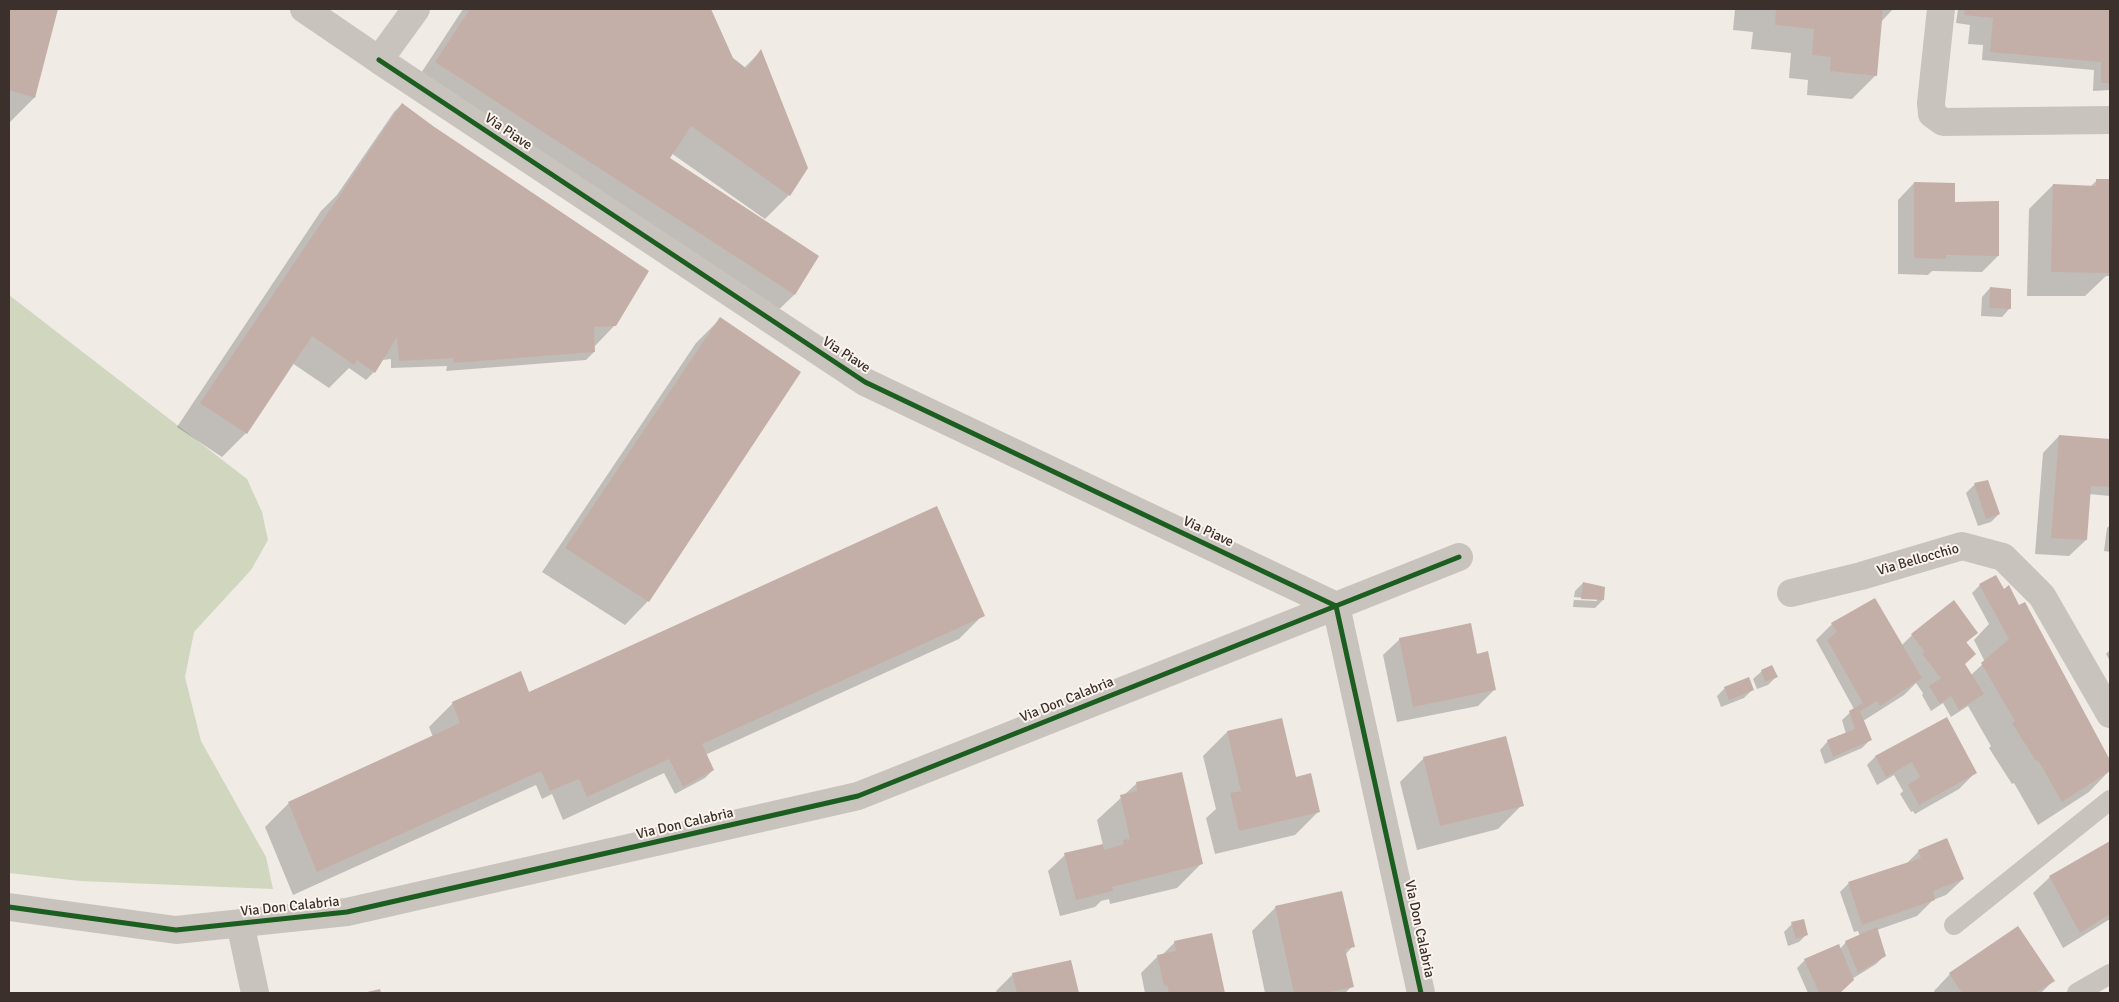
<!DOCTYPE html>
<style>
body{margin:0}
#map{position:relative;width:2119px;height:1002px;overflow:hidden;background:#f0ebe5;font-family:Signika,sans-serif}
canvas{display:block}
.frame{position:absolute;inset:0;border:10px solid #3b302b;pointer-events:none}
</style>
<div id="map">
<canvas width="2119" height="1002"></canvas>
<div class="frame"></div>
</div>
<script>
const ctx = document.querySelector('canvas').getContext('2d');
ctx.lineJoin = 'round';
function fill(path, color) {
  ctx.fillStyle = color;
  ctx.fill(path, 'evenodd');
}
function shape(rows) {
  const path = new Path2D();
  for (const r of rows) {
    path.moveTo(r[0], r[1]);
    for (let i = 2; i < r.length; i += 2) path.lineTo(r[i], r[i + 1]);
  }
  return path;
}
function stroke(path, color, width, dash) {
  ctx.strokeStyle = color;
  ctx.lineWidth = width;
  ctx.lineCap = dash ? 'butt' : 'round';
  ctx.setLineDash(dash || []);
  ctx.stroke(path);
}
function drawText(font, color, halo, rows, align = 'center') {
  ctx.font = font + ' Signika,sans-serif';
  ctx.lineWidth = 4;
  ctx.setLineDash([]);
  ctx.textBaseline = 'middle';
  ctx.strokeStyle = halo;
  ctx.fillStyle = color;
  for (const [text, x, y, turn = 0] of rows) {
    ctx.save();
    ctx.translate(x, y);
    ctx.rotate((+turn || 0) * Math.PI / 180);
    ctx.textAlign = isNaN(turn) ? turn : align;
    if (halo) ctx.strokeText(text, 0, 0);
    ctx.fillText(text, 0, 0);
    ctx.restore();
  }
}
fill(shape([
 [9,295,247,479,262,512,268,540,251,570,194,632,185,677,201,741,266,857,273,889,80,881,9,873]
]), '#d1d6bf');
fill(shape([
 [9,9,56,9,34,98,9,123],
 [463,9,710,9,732,59,744,68,761,51,789,195,765,219,671,153,668,158,818,257,794,295,770,318,412,87],
 [1735,9,1893,9,1881,22,1876,75,1852,99,1807,95,1808,80,1789,78,1791,53,1751,49,1753,32,1733,30],
 [1958,9,2110,9,2110,90,2093,91,2094,70,1982,60,1983,45,1968,44,1970,25,1956,23],
 [402,104,615,325,594,347,594,352,586,360,446,371,447,366,391,368,391,359,382,360,374,372,366,380,349,368,329,388,292,363,246,433,222,457,177,427,321,211,337,195,394,112],
 [2097,180,2110,181,2110,276,2106,276,2085,296,2027,296,2029,209,2053,185,2090,187],
 [1914,183,1954,203,1998,256,1982,272,1932,271,1928,275,1898,274,1898,200],
 [1990,288,2010,308,2002,317,1981,316,1982,297],
 [720,319,648,601,625,625,542,572,696,343],
 [2059,436,2110,441,2110,496,2089,494,2086,540,2069,556,2035,554,2043,453],
 [1987,481,1999,514,1991,522,1978,526,1966,493,1974,485],
 [2110,525,2110,552,2104,551,2107,528],
 [1583,583,1603,600,1595,608,1573,607,1574,598,1574,600,1597,601,1597,599,1574,597,1575,591],
 [1980,585,2013,609,2024,604,2110,763,2110,770,2089,792,2038,825,2014,783,2012,784,1989,748,1991,746,1968,706,1951,717,1943,703,1931,711,1922,695,1923,693,1916,683,1904,695,1863,721,1870,740,1862,748,1825,764,1820,750,1828,741,1846,734,1842,720,1854,709,1816,640,1832,624,1902,645,1912,635,1976,633,1966,643,1964,664,1971,675,1985,662,1974,640,1989,624,1972,593],
 [983,615,959,639,705,755,713,770,705,778,675,794,664,773,563,820,552,794,542,799,536,785,293,895,265,827,289,803,433,737,429,727,453,703,528,693],
 [1400,639,1476,655,1495,689,1478,706,1397,722,1383,655],
 [2110,650,2110,661,2106,654],
 [1762,671,1776,677,1768,685,1757,689,1753,679],
 [1725,688,1752,690,1744,698,1721,707,1717,696],
 [1227,732,1295,778,1319,811,1295,835,1215,854,1206,818,1216,809,1203,756],
 [1902,743,1976,772,1959,789,1915,814,1913,811,1911,812,1900,794,1903,791,1894,775,1877,785,1867,765,1875,757],
 [1424,758,1522,805,1498,829,1417,850,1400,782],
 [1136,784,1201,864,1177,888,1110,904,1109,899,1101,901,1095,907,1060,916,1048,871,1065,855,1103,845,1097,820],
 [2110,843,2110,919,2063,948,2033,893,2050,877],
 [1919,851,1963,879,1946,895,1933,900,1917,916,1877,930,1884,956,1876,964,1852,979,1839,993,1808,993,1797,968,1805,960,1840,949,1846,942,1860,936,1858,931,1854,932,1840,892,1848,884,1906,864],
 [1276,907,1353,946,1345,955,1352,986,1345,993,1265,993,1252,931],
 [1792,924,1807,934,1799,942,1788,946,1784,932],
 [1211,934,1224,993,1145,993,1141,973,1158,956,1162,955,1175,942],
 [1070,961,1078,993,997,993,996,991,1013,974],
 [1950,974,2054,980,2041,993,1935,993,1934,991]
]), '#0003');
fill(shape([
 [9,9,58,9,35,98,9,90],
 [470,9,711,9,733,58,747,69,761,49,808,168,790,196,691,126,670,158,819,256,795,295,435,62],
 [1776,9,1883,9,1877,76,1830,71,1831,57,1812,55,1814,29,1775,25],
 [1965,9,2110,9,2110,83,2101,83,2101,62,1990,52,1993,18,1964,15],
 [402,103,433,126,649,271,616,326,594,327,595,352,453,363,454,358,399,361,397,337,375,373,357,360,354,365,312,336,247,434,200,403],
 [2096,179,2110,179,2110,273,2051,272,2053,184,2096,186],
 [1914,182,1955,183,1955,202,1999,201,1999,256,1946,255,1946,259,1914,258],
 [1990,287,2011,289,2011,309,1989,308],
 [720,317,801,372,649,602,565,548],
 [2059,435,2110,439,2110,487,2091,486,2087,540,2051,538],
 [1988,480,2000,514,1986,519,1974,483],
 [937,506,985,616,702,744,714,770,683,787,669,759,587,797,579,779,550,791,541,771,317,872,288,802,460,723,452,702,521,671,529,692],
 [1996,575,2004,589,2009,585,2019,605,2025,602,2110,760,2110,771,2062,802,2038,760,2036,761,2012,723,2015,721,1981,663,2009,639,1979,584],
 [1583,582,1605,587,1604,600,1581,599],
 [1875,598,1922,678,1880,706,1877,701,1860,711,1872,740,1833,757,1827,740,1855,729,1849,711,1863,703,1827,640,1837,632,1831,623],
 [1954,600,1978,633,1966,642,1976,654,1965,664,1984,694,1959,710,1951,696,1940,704,1929,686,1941,678,1922,654,1925,652,1911,634],
 [1471,623,1477,654,1488,651,1496,690,1413,707,1399,638],
 [1772,665,1778,677,1765,682,1761,670],
 [1749,677,1754,690,1729,700,1724,687],
 [1947,717,1977,773,1919,805,1908,785,1920,777,1912,762,1886,777,1875,756],
 [1282,718,1296,777,1311,773,1320,812,1239,831,1230,793,1241,791,1227,731],
 [1506,736,1524,806,1440,826,1423,757],
 [1182,772,1203,864,1112,887,1113,891,1076,900,1064,853,1103,844,1104,850,1124,844,1123,840,1130,839,1120,795,1137,791,1136,782],
 [1947,838,1964,879,1933,891,1935,900,1862,925,1848,882,1921,858,1918,850],
 [2110,841,2110,914,2080,933,2049,876],
 [1342,891,1355,947,1345,949,1354,987,1325,993,1294,993,1275,906],
 [1804,919,1808,935,1796,939,1791,922],
 [2018,926,2055,981,2035,993,1962,993,1949,973],
 [1877,927,1886,956,1858,973,1845,941],
 [1212,933,1225,993,1169,993,1167,985,1164,986,1157,955,1176,951,1174,941],
 [1839,944,1854,980,1840,993,1819,993,1804,959],
 [1071,960,1079,993,1017,993,1012,973],
 [380,989,381,993,363,993]
]), '#c3afa7');
stroke(shape([
 [1954,925,2110,800],
 [2077,993,2110,974]
]), '#c9c3be', 20);
stroke(shape([
 [304,9,379,60,416,9],
 [1941,9,1931,103,1932,114,1943,122,2110,120],
 [379,60,865,382,1336,606,1421,993],
 [1791,593,1861,576,1962,546,2003,557,2042,596,2110,714],
 [9,907,176,930,347,912,858,796,1459,557],
 [240,923,255,993]
]), '#c9c3be', 28);
stroke(shape([
 [379,60,865,382,1336,606,1421,993],
 [9,907,176,930,347,912,858,796,1459,557]
]), '#1b5e20', 5);
drawText('14px', '#3b302b', '#fbf5ee', [
 ["Via Piave",508,132,34],
 ["Via Piave",846,355,33],
 ["Via Piave",1208,532,25],
 ["Via Bellocchio",1918,560,-16],
 ["Via Don Calabria",1067,700,-22],
 ["Via Don Calabria",685,824,-13],
 ["Via Don Calabria",290,907,-6],
 ["Via Don Calabria",1419,929,78]
]);
</script>
